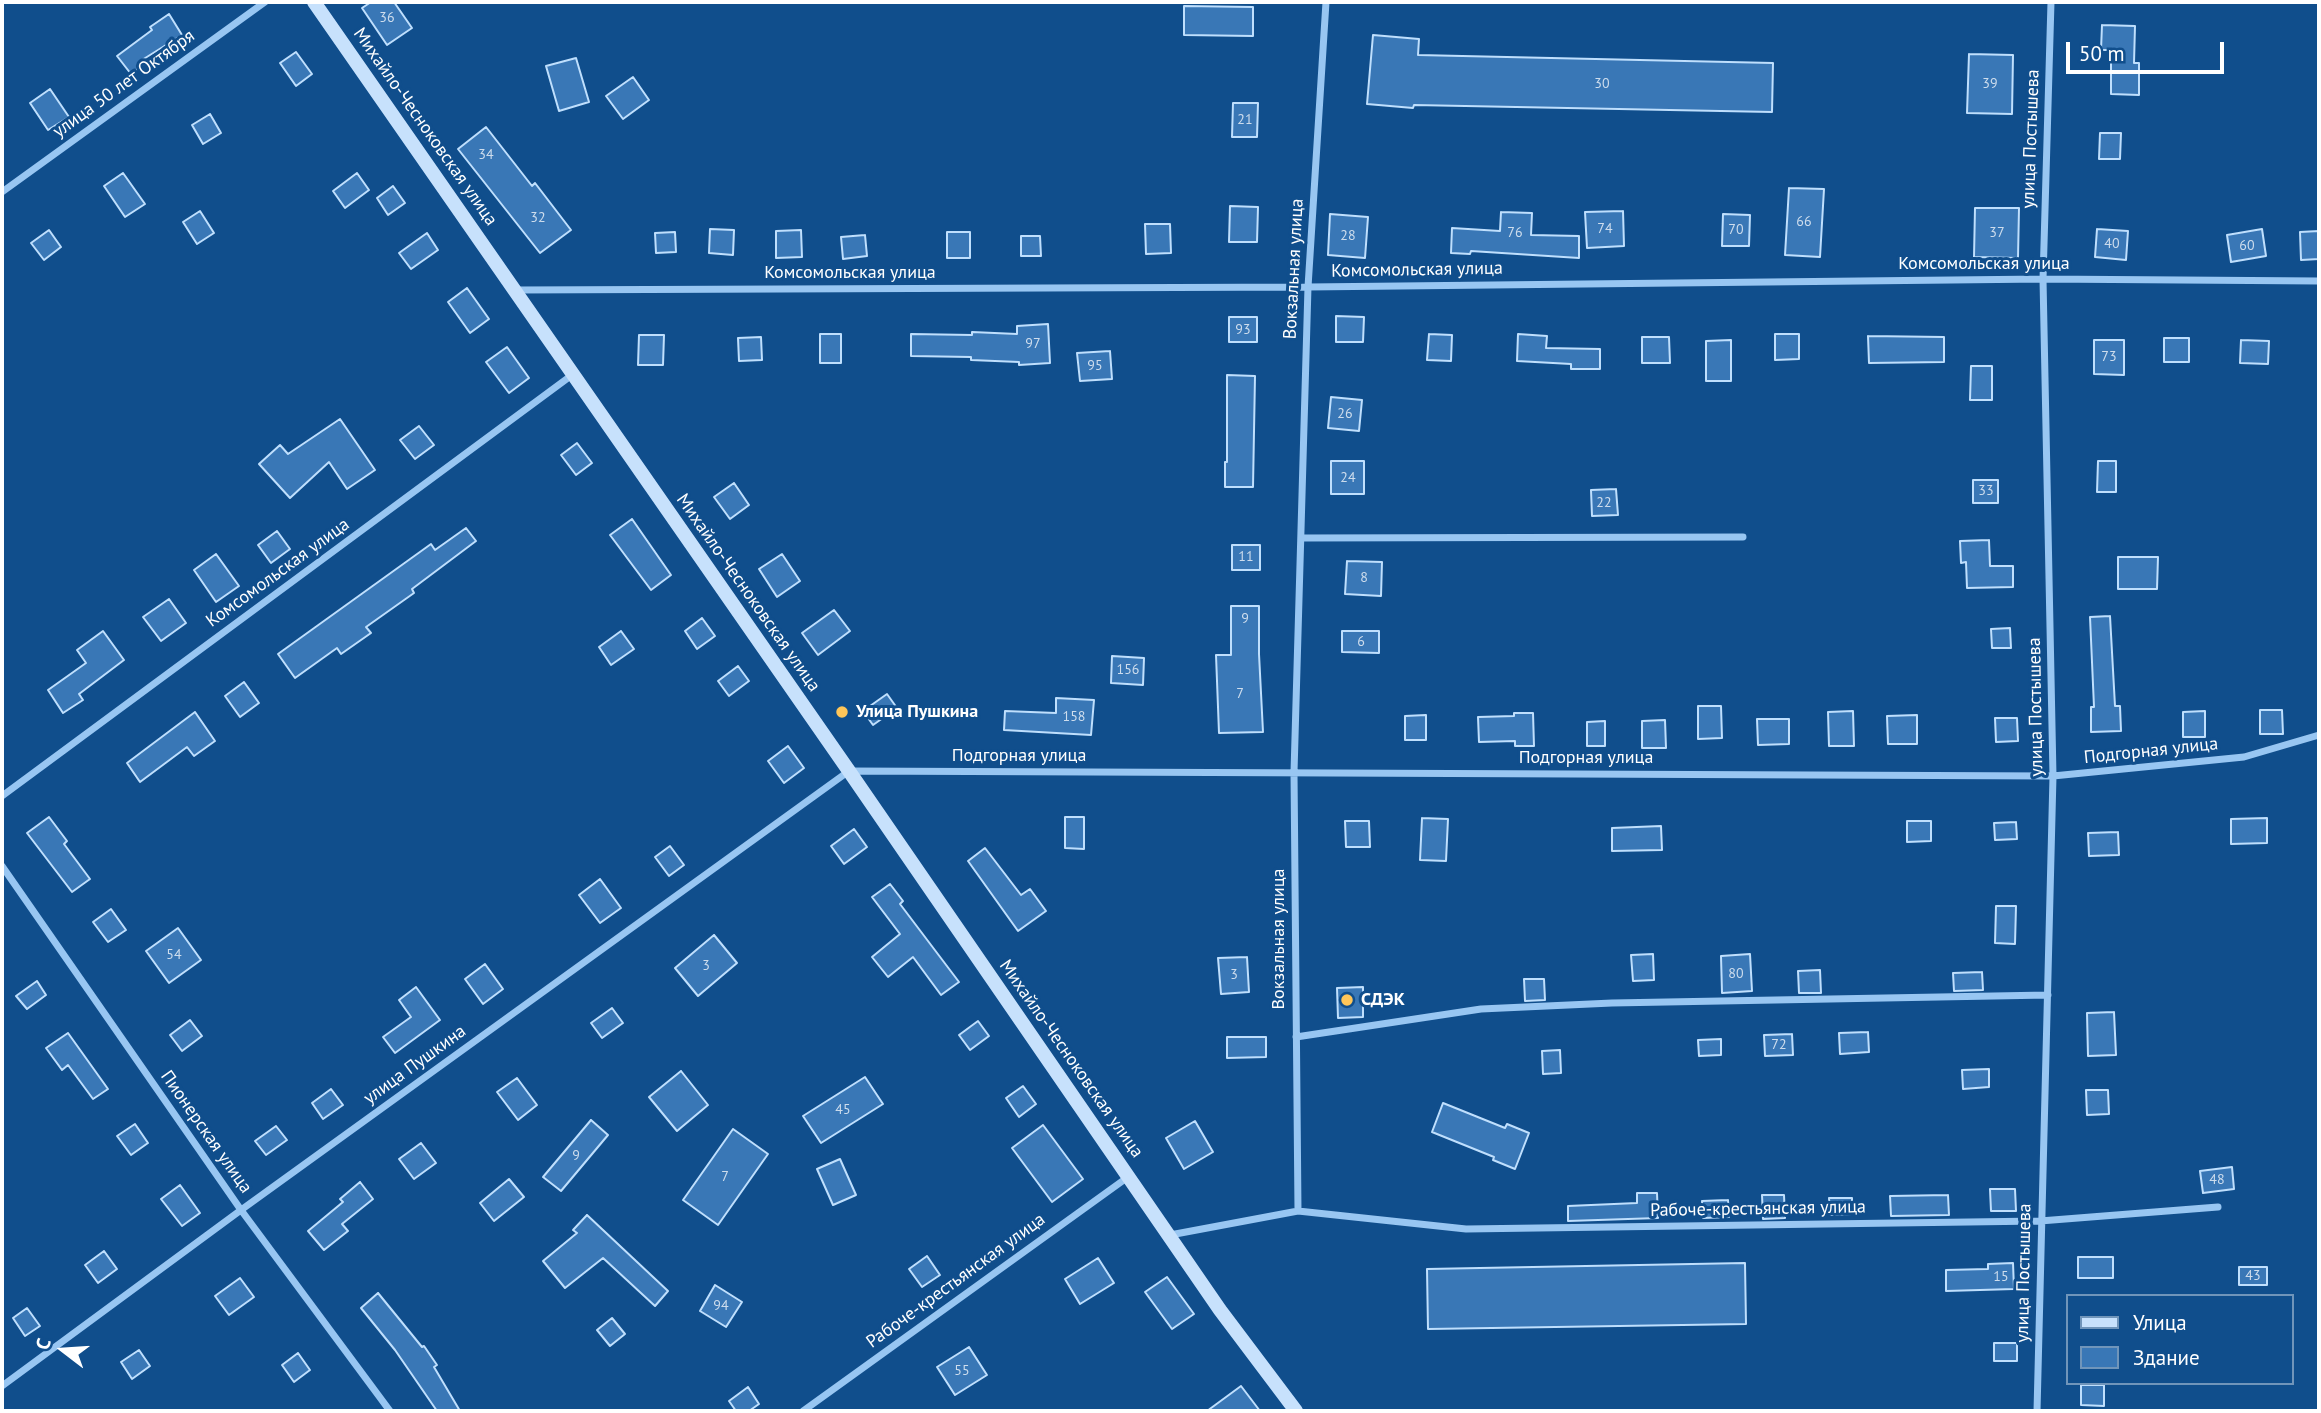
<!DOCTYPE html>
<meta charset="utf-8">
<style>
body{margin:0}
#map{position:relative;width:2321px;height:1413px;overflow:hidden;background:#104e8c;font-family:"PT Sans",sans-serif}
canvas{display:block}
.frame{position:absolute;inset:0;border:4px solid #fff;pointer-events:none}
.legend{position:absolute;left:2066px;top:1294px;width:228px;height:91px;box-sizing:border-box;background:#104e8c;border:2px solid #7095ba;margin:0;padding:9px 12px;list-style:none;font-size:21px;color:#fff}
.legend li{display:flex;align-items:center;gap:14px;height:35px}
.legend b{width:35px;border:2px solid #7095ba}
.north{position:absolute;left:28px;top:1315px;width:70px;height:70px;-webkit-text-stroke:5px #104e8c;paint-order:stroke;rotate:287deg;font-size:19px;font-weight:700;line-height:28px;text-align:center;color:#fff}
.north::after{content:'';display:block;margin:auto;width:24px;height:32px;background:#fff;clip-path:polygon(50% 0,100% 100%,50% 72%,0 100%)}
.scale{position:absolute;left:2066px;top:42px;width:158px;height:32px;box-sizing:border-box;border:4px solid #fff;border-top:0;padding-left:9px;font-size:21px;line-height:24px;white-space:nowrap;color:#fff;-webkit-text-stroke:5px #104e8c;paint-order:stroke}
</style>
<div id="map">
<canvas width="2321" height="1413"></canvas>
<div class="frame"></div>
<ul class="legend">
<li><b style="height:9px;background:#c7e1fc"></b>Улица</li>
<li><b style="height:19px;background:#3977b6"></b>Здание</li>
</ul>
<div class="north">С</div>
<div class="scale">50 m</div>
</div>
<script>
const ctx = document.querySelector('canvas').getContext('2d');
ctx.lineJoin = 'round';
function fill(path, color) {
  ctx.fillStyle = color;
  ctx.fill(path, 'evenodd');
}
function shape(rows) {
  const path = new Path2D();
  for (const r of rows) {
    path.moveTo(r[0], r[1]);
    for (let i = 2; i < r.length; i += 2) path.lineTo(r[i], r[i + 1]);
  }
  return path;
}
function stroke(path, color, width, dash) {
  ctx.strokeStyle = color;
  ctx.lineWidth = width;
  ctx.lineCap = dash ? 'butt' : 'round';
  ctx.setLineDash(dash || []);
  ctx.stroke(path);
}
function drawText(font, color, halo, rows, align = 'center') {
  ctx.font = font + ' "PT Sans",sans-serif';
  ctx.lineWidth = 6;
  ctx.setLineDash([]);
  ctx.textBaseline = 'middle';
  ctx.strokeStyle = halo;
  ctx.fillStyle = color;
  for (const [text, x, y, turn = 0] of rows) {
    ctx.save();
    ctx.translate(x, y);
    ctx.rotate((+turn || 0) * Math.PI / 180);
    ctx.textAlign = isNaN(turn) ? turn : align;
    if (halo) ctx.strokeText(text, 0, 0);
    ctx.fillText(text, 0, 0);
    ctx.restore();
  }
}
const building = shape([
 [371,2,394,2,412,28,387,45,362,8,371,2],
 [1184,6,1253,7,1253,36,1184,35,1184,6],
 [169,14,182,35,142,60,145,63,131,74,117,56,152,30,150,27,169,14],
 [2102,25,2135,26,2134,63,2139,63,2139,95,2111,94,2111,50,2101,50,2102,25],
 [1373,35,1419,39,1418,55,1773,63,1772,112,1414,105,1413,108,1367,104,1373,35],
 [296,52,312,74,296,86,280,63,296,52],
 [1969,54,2013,55,2012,114,1967,113,1969,54],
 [576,58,589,102,559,111,546,66,576,58],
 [633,77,649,100,623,119,606,96,633,77],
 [50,89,69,117,48,130,30,103,50,89],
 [1233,103,1258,103,1257,137,1232,137,1233,103],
 [210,114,221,133,203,144,192,125,210,114],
 [486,127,532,186,535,183,571,230,540,253,458,149,486,127],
 [2100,133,2121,133,2120,159,2099,159,2100,133],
 [123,173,145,204,125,217,104,186,123,173],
 [357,173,369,190,345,208,333,191,357,173],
 [393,186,405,203,388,215,377,198,393,186],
 [1789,188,1824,189,1820,257,1785,255,1789,188],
 [1230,206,1258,207,1257,242,1229,242,1230,206],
 [1975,208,2019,208,2018,258,1974,257,1975,208],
 [200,211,214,233,197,244,183,222,200,211],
 [1623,211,1624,246,1587,248,1585,212,1623,211],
 [1501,212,1532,213,1531,235,1579,236,1579,258,1471,251,1470,254,1451,253,1452,228,1500,231,1501,212],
 [1330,214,1368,217,1365,258,1328,255,1330,214],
 [1723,214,1750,215,1749,246,1722,246,1723,214],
 [1145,224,1170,224,1171,253,1146,254,1145,224],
 [710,229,734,230,733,255,709,253,710,229],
 [2097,229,2128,231,2126,260,2095,257,2097,229],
 [2262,229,2266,256,2231,262,2227,235,2262,229],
 [49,230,61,247,44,260,31,243,49,230],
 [801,230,802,257,776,258,776,231,801,230],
 [2319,231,2319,259,2301,260,2300,232,2319,231],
 [675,232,676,252,656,253,655,233,675,232],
 [947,232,970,232,970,258,947,258,947,232],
 [427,233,438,250,411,269,399,253,427,233],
 [865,235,867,256,843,259,841,237,865,235],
 [1021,236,1040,236,1041,256,1021,256,1021,236],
 [467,288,489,319,470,333,448,302,467,288],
 [1336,316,1364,317,1363,342,1336,342,1336,316],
 [1229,317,1257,317,1257,342,1229,342,1229,317],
 [1048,324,1050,363,1019,365,1019,362,971,360,971,357,911,356,911,334,972,335,972,332,1017,334,1017,326,1048,324],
 [820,334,841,334,841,363,820,363,820,334],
 [1429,334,1452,335,1451,361,1427,360,1429,334],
 [1518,334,1547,336,1546,348,1600,349,1600,369,1571,369,1571,364,1517,361,1518,334],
 [1775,334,1799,334,1799,359,1775,360,1775,334],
 [639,335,664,335,663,365,638,365,639,335],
 [1868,336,1944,337,1944,362,1869,363,1868,336],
 [761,337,762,360,739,361,738,338,761,337],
 [1642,337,1669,337,1670,363,1642,363,1642,337],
 [2164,338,2189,338,2189,362,2164,362,2164,338],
 [1731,340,1731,381,1706,381,1706,341,1731,340],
 [2094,340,2124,340,2124,375,2094,374,2094,340],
 [2241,340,2269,341,2268,364,2240,363,2241,340],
 [507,347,529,378,509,393,486,362,507,347],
 [1110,351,1112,379,1080,381,1077,353,1110,351],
 [1971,366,1992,366,1992,400,1970,400,1971,366],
 [1227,375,1255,376,1253,487,1225,487,1225,462,1227,462,1227,375],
 [1331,397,1362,400,1359,431,1328,428,1331,397],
 [340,419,375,470,347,489,329,462,290,498,259,464,280,445,288,454,340,419],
 [419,426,434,445,415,459,400,440,419,426],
 [577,443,592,463,576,475,561,455,577,443],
 [1331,461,1364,461,1364,494,1331,494,1331,461],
 [2098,461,2116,461,2116,492,2097,492,2098,461],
 [1973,480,1998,480,1998,503,1973,503,1973,480],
 [734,483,749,505,730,519,714,497,734,483],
 [1616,489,1618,515,1592,516,1591,490,1616,489],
 [632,519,671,575,651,590,610,535,632,519],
 [466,528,476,541,412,589,414,593,366,627,371,633,341,654,337,648,295,678,278,654,431,544,435,550,466,528],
 [277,531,290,549,271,563,258,545,277,531],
 [1989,540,1990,566,2013,566,2013,587,1967,588,1966,562,1961,563,1960,541,1989,540],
 [1232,545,1260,545,1260,570,1232,570,1232,545],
 [216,554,239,586,216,602,194,570,216,554],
 [782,554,800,581,777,597,759,569,782,554],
 [2118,557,2158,557,2157,589,2118,589,2118,557],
 [1347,561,1382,562,1381,596,1345,594,1347,561],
 [169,599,186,623,161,641,143,617,169,599],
 [1231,606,1259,606,1259,654,1263,732,1219,733,1216,655,1231,655,1231,606],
 [834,610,850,631,818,655,802,633,834,610],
 [2110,616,2115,706,2120,706,2121,731,2091,732,2091,707,2094,707,2090,617,2110,616],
 [702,618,715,636,697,649,685,631,702,618],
 [2010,628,2011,648,1992,648,1991,629,2010,628],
 [103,631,124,660,79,694,83,700,63,713,48,690,86,663,77,650,103,631],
 [621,631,634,649,611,665,599,647,621,631],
 [1342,631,1379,631,1379,653,1342,652,1342,631],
 [1112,656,1144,658,1143,685,1111,683,1112,656],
 [738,666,749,681,729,696,718,681,738,666],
 [244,682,259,703,240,717,225,696,244,682],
 [887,694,897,708,873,725,863,711,887,694],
 [1056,698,1094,700,1091,735,1004,730,1005,711,1056,713,1056,698],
 [1698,706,1721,706,1722,738,1698,739,1698,706],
 [2260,710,2282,710,2283,734,2260,734,2260,710],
 [1853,711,1854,746,1829,746,1828,712,1853,711],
 [2205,711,2205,737,2183,737,2183,712,2205,711],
 [195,712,215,741,194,756,187,747,140,782,127,763,195,712],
 [1514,713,1533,713,1534,746,1515,746,1515,741,1479,742,1478,717,1514,716,1514,713],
 [1426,715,1426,740,1405,740,1405,716,1426,715],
 [1917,715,1917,744,1888,744,1887,716,1917,715],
 [1995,718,2017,718,2018,741,1996,742,1995,718],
 [1757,719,1789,719,1789,744,1758,745,1757,719],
 [1665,720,1666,748,1642,748,1642,721,1665,720],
 [1605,721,1605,746,1587,746,1587,722,1605,721],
 [788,746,804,768,784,783,768,761,788,746],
 [49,817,67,841,64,844,90,879,72,892,27,833,49,817],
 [1065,817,1084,817,1084,849,1065,848,1065,817],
 [1422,818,1448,819,1446,861,1420,860,1422,818],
 [2267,818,2267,843,2231,844,2231,819,2267,818],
 [1345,821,1369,821,1370,847,1346,847,1345,821],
 [1907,821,1931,821,1931,841,1907,842,1907,821],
 [2016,822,2017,839,1995,840,1994,823,2016,822],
 [1661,826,1662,850,1612,851,1612,828,1661,826],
 [854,829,867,847,844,864,831,846,854,829],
 [2118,832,2119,855,2089,856,2088,833,2118,832],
 [670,846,684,865,669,876,655,857,670,846],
 [985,848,1021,895,1030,889,1046,911,1018,931,968,861,985,848],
 [600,879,621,908,600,923,579,895,600,879],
 [890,884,903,901,900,904,959,982,941,995,913,957,888,977,872,957,900,934,872,897,890,884],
 [1996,906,2016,906,2015,944,1995,943,1996,906],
 [111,909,126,930,108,942,93,922,111,909],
 [178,928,201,960,169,983,146,951,178,928],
 [714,935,737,963,698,996,675,968,714,935],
 [1653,954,1654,980,1633,981,1631,955,1653,954],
 [1750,954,1752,991,1722,993,1721,956,1750,954],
 [1247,957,1249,992,1221,994,1218,958,1247,957],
 [485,964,503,989,483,1004,465,979,485,964],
 [1820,970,1821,993,1799,993,1798,971,1820,970],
 [1982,972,1983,990,1954,991,1953,973,1982,972],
 [1524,979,1544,979,1545,1000,1525,1001,1524,979],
 [37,981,46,995,27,1009,16,996,37,981],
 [416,987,440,1020,395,1053,383,1037,411,1017,399,1000,416,987],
 [1363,987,1363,1017,1338,1018,1337,988,1363,987],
 [612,1008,623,1023,602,1038,591,1023,612,1008],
 [2114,1012,2116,1055,2088,1056,2087,1013,2114,1012],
 [190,1020,202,1036,182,1051,170,1035,190,1020],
 [978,1021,989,1036,970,1050,959,1035,978,1021],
 [1868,1032,1869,1052,1840,1054,1839,1033,1868,1032],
 [68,1033,108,1089,93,1099,68,1065,62,1070,46,1048,68,1033],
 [1792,1034,1793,1055,1765,1056,1764,1035,1792,1034],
 [1227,1037,1266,1037,1266,1057,1227,1058,1227,1037],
 [1721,1039,1721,1055,1699,1056,1698,1040,1721,1039],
 [1560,1050,1561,1073,1543,1074,1542,1051,1560,1050],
 [1989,1069,1989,1087,1963,1089,1962,1070,1989,1069],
 [681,1071,708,1105,677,1131,649,1097,681,1071],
 [865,1077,883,1104,821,1143,803,1116,865,1077],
 [517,1078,537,1105,518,1120,497,1092,517,1078],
 [1023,1086,1036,1104,1019,1117,1006,1098,1023,1086],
 [331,1089,343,1105,323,1119,312,1103,331,1089],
 [2086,1090,2108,1090,2109,1114,2087,1115,2086,1090],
 [1443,1103,1505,1128,1507,1124,1529,1133,1515,1169,1493,1160,1494,1157,1432,1132,1443,1103],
 [591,1120,608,1135,561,1191,543,1177,591,1120],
 [1195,1121,1213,1152,1184,1169,1166,1138,1195,1121],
 [135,1124,148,1143,131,1155,117,1136,135,1124],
 [1043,1125,1083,1179,1052,1202,1012,1148,1043,1125],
 [276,1126,287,1140,266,1155,255,1141,276,1126],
 [733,1129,768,1154,718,1225,683,1200,733,1129],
 [421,1143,436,1163,414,1179,399,1159,421,1143],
 [840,1159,856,1195,833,1205,817,1169,840,1159],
 [2232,1167,2234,1189,2203,1193,2200,1171,2232,1167],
 [509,1179,524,1197,494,1221,480,1203,509,1179],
 [360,1182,373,1199,342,1224,348,1231,324,1250,308,1231,343,1202,340,1199,360,1182],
 [180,1185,200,1213,182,1226,161,1199,180,1185],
 [1990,1189,2015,1189,2016,1211,1991,1211,1990,1189],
 [1637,1193,1657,1193,1658,1218,1568,1221,1568,1206,1637,1203,1637,1193],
 [1762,1195,1784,1195,1785,1218,1763,1219,1762,1195],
 [1948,1195,1949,1215,1891,1216,1890,1196,1948,1195],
 [1829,1198,1852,1198,1852,1214,1830,1215,1829,1198],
 [1728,1200,1729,1217,1703,1218,1702,1201,1728,1200],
 [587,1215,668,1291,655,1306,603,1258,565,1288,543,1261,577,1233,573,1230,587,1215],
 [104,1251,117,1269,98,1283,85,1265,104,1251],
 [927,1256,940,1275,922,1287,909,1269,927,1256],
 [2078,1257,2113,1257,2113,1278,2078,1278,2078,1257],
 [1098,1258,1114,1283,1080,1304,1065,1279,1098,1258],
 [1745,1263,1746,1324,1428,1329,1427,1269,1745,1263],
 [2013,1263,2014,1289,1946,1291,1946,1270,1988,1269,1988,1264,2013,1263],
 [2239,1267,2267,1267,2267,1285,2239,1285,2239,1267],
 [1167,1277,1194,1314,1172,1329,1145,1292,1167,1277],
 [240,1278,254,1297,229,1315,215,1296,240,1278],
 [715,1285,742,1302,726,1327,700,1311,715,1285],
 [378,1293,422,1347,424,1346,437,1365,434,1367,460,1411,437,1411,395,1350,361,1308,378,1293],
 [27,1308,40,1326,25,1336,13,1318,27,1308],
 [612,1318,625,1334,610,1346,597,1330,612,1318],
 [1994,1343,2017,1343,2017,1361,1994,1361,1994,1343],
 [969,1347,987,1375,955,1395,937,1367,969,1347],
 [139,1350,150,1366,132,1379,121,1362,139,1350],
 [298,1353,310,1370,294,1382,282,1365,298,1353],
 [2081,1385,2104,1385,2104,1406,2081,1405,2081,1385],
 [1241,1386,1260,1411,1207,1411,1241,1386],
 [748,1387,759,1404,749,1411,736,1411,729,1401,748,1387]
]);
fill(building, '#3977b6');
stroke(building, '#bfdffd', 2);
stroke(shape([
 [2,192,265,2],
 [516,290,1308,287,2043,279,2319,281],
 [1302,538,1743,537],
 [2,796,572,375],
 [2,866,241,1210,390,1411],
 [1296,1037,1481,1009,1612,1003,2048,995],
 [1298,1211,1466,1229,2040,1221,2218,1207],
 [1170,1235,1298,1211,1294,772,1308,287,1326,2],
 [2,1386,241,1210,849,771,2053,776,2244,757,2319,735],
 [803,1411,1128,1177],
 [2037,1411,2053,776,2043,279,2051,2]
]), '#98c6f2', 7);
stroke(shape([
 [314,2,849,771,1220,1310,1296,1411]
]), '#c7e1fc', 14);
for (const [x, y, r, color] of [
 [842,712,7,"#ffc659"],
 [1347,1000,7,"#ffc659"]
]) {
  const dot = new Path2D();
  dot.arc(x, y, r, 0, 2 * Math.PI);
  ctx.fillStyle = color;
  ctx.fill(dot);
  stroke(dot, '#104e8c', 2.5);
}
drawText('14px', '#cedded', null, [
 ["36",387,18],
 ["30",1602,84],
 ["39",1990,84],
 ["21",1245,120],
 ["34",486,155],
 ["32",538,218],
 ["66",1804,222],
 ["74",1605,229],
 ["70",1736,230],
 ["76",1515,233],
 ["37",1997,233],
 ["28",1348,236],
 ["40",2112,244],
 ["60",2247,246],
 ["93",1243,330],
 ["97",1033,344],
 ["73",2109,357],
 ["95",1095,366],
 ["26",1345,414],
 ["24",1348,478],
 ["33",1986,491],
 ["22",1604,503],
 ["11",1246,557],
 ["8",1364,578],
 ["9",1245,619],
 ["6",1361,642],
 ["156",1128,670],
 ["7",1240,694],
 ["158",1074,717],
 ["54",174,955],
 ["3",706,966],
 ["80",1736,974],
 ["3",1234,975],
 ["72",1779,1045],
 ["45",843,1110],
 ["9",576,1156],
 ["7",725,1177],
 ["48",2217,1180],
 ["43",2253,1276],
 ["15",2001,1277],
 ["94",721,1306],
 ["55",962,1371]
]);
drawText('18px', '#fff', '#104e8c', [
 ["улица 50 лет Октября",124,84,-36],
 ["Михайло-Чесноковская улица",425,127,55],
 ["улица Постышева",2031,139,-88],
 ["Комсомольская улица",1984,264],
 ["Вокзальная улица",1294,269,-87],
 ["Комсомольская улица",1417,270,-1],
 ["Комсомольская улица",850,273],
 ["Комсомольская улица",278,573,-36],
 ["Михайло-Чесноковская улица",748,593,55],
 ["улица Постышева",2036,707,-91],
 ["Подгорная улица",2151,751,-6],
 ["Подгорная улица",1019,756],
 ["Подгорная улица",1586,758],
 ["Вокзальная улица",1279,939,-90],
 ["Михайло-Чесноковская улица",1071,1059,55],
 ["улица Пушкина",415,1065,-36],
 ["Пионерская улица",206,1132,55],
 ["Рабоче-крестьянская улица",1758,1209,-1],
 ["улица Постышева",2024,1273,-89],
 ["Рабоче-крестьянская улица",956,1281,-36]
]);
drawText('bold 18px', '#fff', '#104e8c', [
 ["Улица Пушкина",856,712],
 ["СДЭК",1361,1000]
], 'left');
</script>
